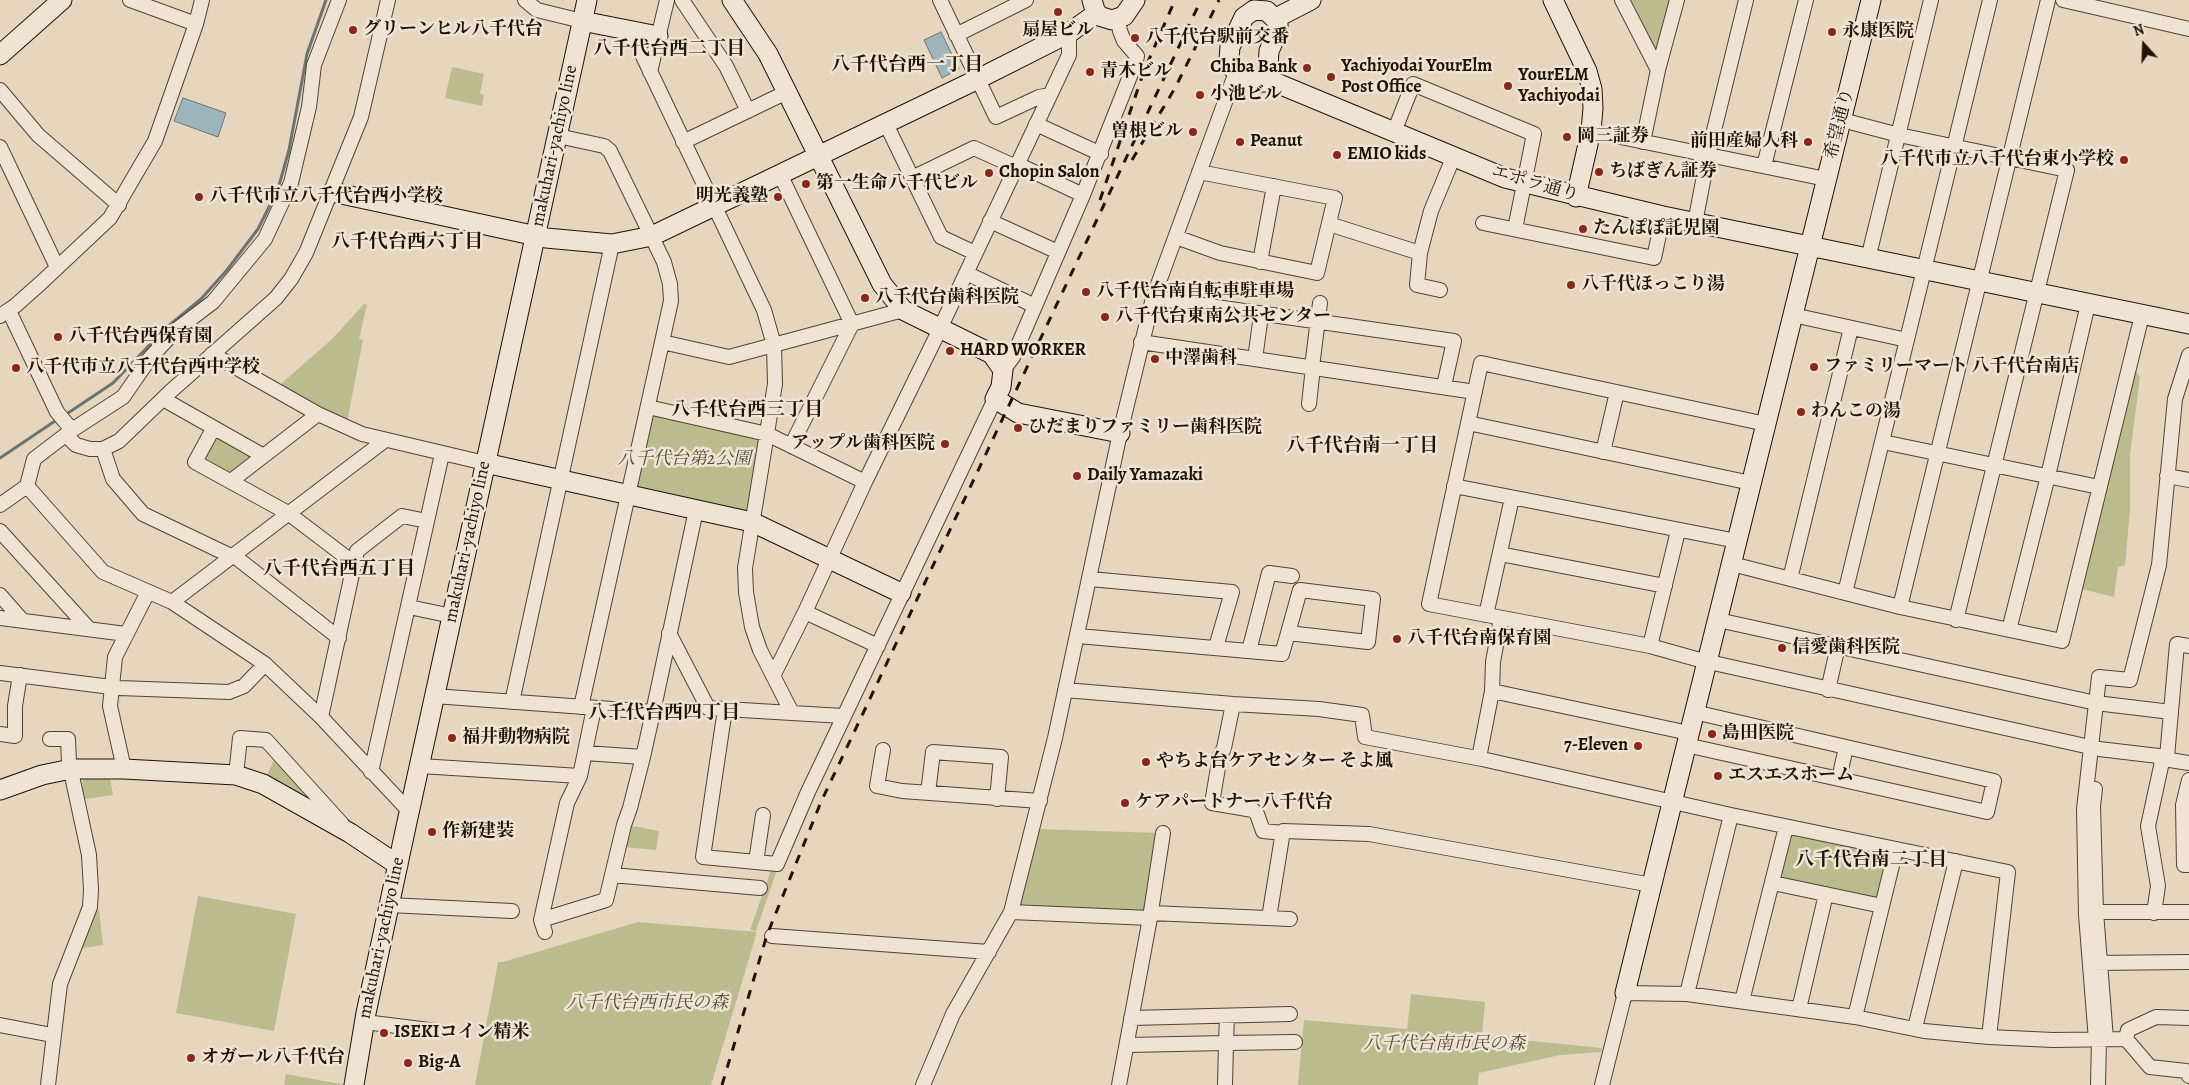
<!DOCTYPE html>
<meta charset="utf-8">
<style>
body{margin:0}
#map{position:relative;width:2189px;height:1085px;overflow:hidden;background:#e6d6bd;font-family:Alegreya,serif}
canvas{display:block}
.north{position:absolute;left:2119px;top:20px;width:50px;height:50px;-webkit-text-stroke:4px #efe4d4;paint-order:stroke;rotate:340deg;font-size:14px;font-weight:700;line-height:20px;text-align:center;color:#1f1405}
.north::after{content:'';display:block;margin:auto;width:18px;height:22px;background:#1f1405;clip-path:polygon(50% 0,100% 100%,50% 72%,0 100%)}
</style>
<div id="map">
<canvas width="2189" height="1085"></canvas>
<div class="north">N</div>
</div>
<script>
const ctx = document.querySelector('canvas').getContext('2d');
ctx.lineJoin = 'round';
function fill(path, color) {
  ctx.fillStyle = color;
  ctx.fill(path, 'evenodd');
}
function shape(rows) {
  const path = new Path2D();
  for (const r of rows) {
    path.moveTo(r[0], r[1]);
    for (let i = 2; i < r.length; i += 2) path.lineTo(r[i], r[i + 1]);
  }
  return path;
}
function stroke(path, color, width, dash) {
  ctx.strokeStyle = color;
  ctx.lineWidth = width;
  ctx.lineCap = dash ? 'butt' : 'round';
  ctx.setLineDash(dash || []);
  ctx.stroke(path);
}
function drawText(font, color, halo, rows, align = 'center') {
  ctx.font = font + ' Alegreya,"Noto Serif JP",serif';
  ctx.lineWidth = 5;
  ctx.setLineDash([]);
  ctx.textBaseline = 'middle';
  ctx.strokeStyle = halo;
  ctx.fillStyle = color;
  for (const [text, x, y, turn = 0] of rows) {
    ctx.save();
    ctx.translate(x, y);
    ctx.rotate((+turn || 0) * Math.PI / 180);
    ctx.textAlign = isNaN(turn) ? turn : align;
    if (halo) ctx.strokeText(text, 0, 0);
    ctx.fillText(text, 0, 0);
    ctx.restore();
  }
}
fill(shape([
 [1627,0,1671,0,1657,59],
 [452,67,484,74,480,93,484,95,482,106,445,98],
 [364,304,367,305,359,339,363,340,347,422,282,388,282,383,332,339],
 [2133,367,2140,377,2130,455,2130,510,2125,565,2118,567,2114,597,2078,588],
 [650,414,760,436,751,511,744,514,640,492,636,481],
 [219,436,255,456,232,476,203,463,211,438],
 [275,757,321,807,266,778],
 [92,777,110,778,113,795,85,799,82,783,84,780],
 [628,825,659,831,656,850,623,847],
 [1038,829,1159,833,1147,911,1141,912,1022,908,1019,904],
 [1795,834,1885,853,1889,857,1879,896,1875,900,1782,880,1778,876,1788,838],
 [772,867,778,867,756,931,750,930],
 [198,896,296,914,274,1031,176,1013],
 [99,910,103,945,77,949,92,911],
 [638,922,757,932,711,1085,475,1085,498,962,503,962],
 [1411,994,1485,1002,1482,1036,1602,1048,1601,1052,1560,1055,1479,1073,1478,1085,1298,1085,1304,1020,1407,1029],
 [286,1074,346,1085,284,1085]
]), '#bbbc8d');
const water = shape([
 [941,32,959,69,942,78,924,40,941,32],
 [183,98,226,113,218,137,174,121,183,98]
]);
fill(water, '#9cb6bc');
stroke(water, '#6a7573', 1);
stroke(shape([
 [65,415,113,383,166,328,201,299,227,270,258,229,278,189,289,150,307,54,326,0],
 [0,458,58,419]
]), '#6a7573', 3);
const street = shape([
 [130,0,196,24],
 [525,0,537,10,582,21],
 [682,0,726,66,748,111],
 [940,0,996,117,1039,97,1050,95],
 [1622,0,1658,70],
 [2063,0,2189,29],
 [631,31,764,310,774,345,775,384,745,568,746,592,752,627,760,650,792,713,843,716],
 [956,35,1026,0],
 [650,72,667,0],
 [0,90,38,135,119,205],
 [1842,120,1899,135,2067,170,1956,620],
 [886,124,941,237,975,253],
 [1036,124,1101,154],
 [1591,131,1826,179],
 [1394,132,1413,84,1534,134,1515,229],
 [558,136,604,146,610,151,664,262,670,284,671,301,662,342,581,707],
 [683,142,787,92],
 [1643,142,1658,70,1677,0],
 [0,147,57,267],
 [1017,164,1083,195],
 [1764,166,1806,0],
 [780,174,852,324,791,446],
 [912,178,974,148,1016,167],
 [990,221,1058,252],
 [1483,223,1654,258,1663,216],
 [1695,223,1708,155,1746,0],
 [1329,224,1420,253,1431,211,1453,158],
 [1176,237,1220,253,1317,273,1335,198,1199,172],
 [1420,253,1417,285,1440,290],
 [1868,259,1931,0],
 [1260,262,1274,186],
 [966,273,1035,306],
 [1153,298,1454,341,1444,386],
 [9,311,57,412,72,430],
 [1793,315,1907,340],
 [0,316,15,306,43,281,110,218,155,141,196,24,202,0],
 [662,342,729,357,903,310],
 [1141,342,1475,392],
 [212,354,318,414,362,434,485,463],
 [1255,359,1261,315],
 [1312,367,1320,303],
 [1003,370,1013,357,1083,195,1136,61,1137,56,1124,41,1120,31,1118,19],
 [163,399,262,455],
 [1309,404,1313,367],
 [648,407,767,434,865,482],
 [1468,423,1751,483],
 [1766,424,1481,363,1429,604,1650,646,1700,660,2099,749,2167,757,2170,760,2189,763],
 [213,429,195,462,288,513,355,564],
 [66,435,76,445,90,449,103,449,119,441,171,391,276,298,291,279,306,253,361,117,388,0],
 [1883,442,2099,487],
 [103,449,113,479,143,514,231,556],
 [1603,452,1617,392],
 [2167,476,2189,480],
 [231,481,318,414],
 [27,486,103,572,172,602,265,664,321,717,409,811],
 [1454,486,1737,541],
 [0,505,27,486,34,459,72,430,123,397,150,358,176,330,213,302,265,239,291,183,309,107,314,65,339,0],
 [0,531,89,629],
 [1500,554,1665,586],
 [233,555,339,638],
 [1732,564,1900,607,2062,641,2142,315],
 [1090,579,1232,592,1216,647],
 [1790,579,1851,328],
 [1845,593,1990,0],
 [0,595,22,620],
 [172,602,384,441],
 [409,607,452,616],
 [1900,607,2048,0],
 [805,612,878,646],
 [1486,615,1512,498],
 [0,618,126,634],
 [1718,620,2096,703,2171,712],
 [2009,630,2048,476,2088,304],
 [669,633,708,708,792,713],
 [1078,636,1282,654,1288,633,1300,590,1373,599,1368,642,1288,633],
 [1650,646,1678,531],
 [1249,651,1269,573,1292,576],
 [0,673,119,688,229,692,244,686,265,664],
 [773,676,805,612,865,482,937,335,1069,55,1069,33],
 [1065,690,1233,704,1319,709,1362,715,1365,737,1482,759,1731,815,2008,872,1989,1037],
 [1828,690,1838,646],
 [1492,691,1689,733],
 [434,696,653,712,696,510],
 [512,702,612,244],
 [1233,704,1224,748,1220,756,1212,803,1253,810,1257,814,1263,831,1283,833],
 [725,709,703,857,777,864,808,792,995,399],
 [321,717,357,551,402,516,427,521],
 [0,734,15,736,15,706,20,675],
 [1686,745,1987,812,1994,781,1694,712],
 [883,750,877,786,902,791,1040,801],
 [585,753,643,757],
 [2167,757,2177,644,2189,646],
 [1479,758,1492,691,1493,662,1501,618],
 [420,766,580,776],
 [124,769,110,706,115,657,148,592],
 [371,772,442,454],
 [236,775,240,738,266,740,342,824],
 [1839,779,1846,747],
 [2189,780,2183,805,2184,865,2189,865],
 [2095,789,2093,806,2096,912,2106,1039],
 [928,793,933,752,1001,757,997,799],
 [756,862,763,815],
 [612,875,760,888],
 [1773,883,1882,906],
 [389,905,512,911],
 [1011,912,1150,918],
 [2096,912,2189,912],
 [1151,913,1290,919],
 [2154,913,2158,886,2148,826,2163,757],
 [1269,918,1283,831,1369,834,1652,885],
 [541,920,606,900,624,825,630,808,643,757,653,712],
 [545,932,541,920,567,803,580,776,594,708],
 [772,936,989,952],
 [2092,963,2189,962],
 [1687,994,1731,815],
 [1742,1001,1786,827],
 [1799,1009,1826,894],
 [1855,1017,1896,849],
 [1131,1018,1290,1014],
 [365,1022,437,1031],
 [0,1025,52,1035],
 [1915,1028,1956,861],
 [2126,1039,2150,1067,2186,1071,2189,1076],
 [2096,1040,2086,915,2084,809,2099,677,2130,680,2159,565,2175,399,2189,355],
 [1127,1045,1226,1043,1227,1016],
 [48,1085,60,984,90,907,91,890,89,855,69,762,68,739,50,739],
 [923,1085,953,1014,1011,912,1055,738,1120,433,1153,298,1236,72],
 [1119,1085,1150,918,1163,833],
 [1225,1085,1226,1043,1295,1042],
 [1602,1085,1625,993,1687,994,1855,1017,1924,1031,1989,1037,2053,1040,2126,1039,2128,1030,2156,1017,2189,1018],
 [2098,1085,2099,1040]
]);
const secondary = shape([
 [732,0,768,54,882,284,903,310,992,354,1003,370,1001,387,995,399,1018,413,1120,433],
 [1092,0,1095,10,1099,16,1112,20,1124,16,1135,0],
 [1553,0,1587,71,1592,89,1593,108,1591,131,1576,197],
 [1276,18,1311,0],
 [582,21,658,36],
 [0,55,62,0],
 [1274,82,1269,77,1268,67,1269,51,1278,31,1278,22,1267,11,1254,10,1244,17,1230,47,1229,59,1232,67,1236,72,1261,82,1274,82,1505,178,1663,216,2189,324],
 [332,192,546,238,612,244,652,236,978,79,1069,33,1097,13],
 [485,463,752,522,901,593],
 [0,790,42,775,71,769,124,769,236,775,263,784,350,833,398,865],
 [1625,993,1871,0],
 [354,1085,366,1013,407,822,587,0]
]);
stroke(street, '#514433', 16);
stroke(secondary, '#1f1405', 21);
stroke(street, '#efe4d4', 14);
stroke(secondary, '#efe4d4', 19);
stroke(shape([
 [1132,160,1175,88,1219,0],
 [1100,200,1144,71,1175,0],
 [722,1085,767,935,821,802,1201,0]
]), '#1f1405', 3, [9, 9]);
for (const [x, y, r, color] of [
 [1058,12,5,"#8f2418"],
 [353,30,5,"#8f2418"],
 [1832,32,5,"#8f2418"],
 [1135,38,5,"#8f2418"],
 [1307,68,5,"#8f2418"],
 [1090,72,5,"#8f2418"],
 [1331,77,5,"#8f2418"],
 [1508,86,5,"#8f2418"],
 [1200,95,5,"#8f2418"],
 [1193,132,5,"#8f2418"],
 [1567,137,5,"#8f2418"],
 [1240,142,5,"#8f2418"],
 [1808,142,5,"#8f2418"],
 [1337,155,5,"#8f2418"],
 [2124,160,5,"#8f2418"],
 [1599,172,5,"#8f2418"],
 [989,173,5,"#8f2418"],
 [806,184,5,"#8f2418"],
 [199,197,5,"#8f2418"],
 [778,197,5,"#8f2418"],
 [1583,229,5,"#8f2418"],
 [1571,285,5,"#8f2418"],
 [1086,292,5,"#8f2418"],
 [865,298,5,"#8f2418"],
 [1105,317,5,"#8f2418"],
 [58,337,5,"#8f2418"],
 [950,351,5,"#8f2418"],
 [1155,359,5,"#8f2418"],
 [1814,367,5,"#8f2418"],
 [16,368,5,"#8f2418"],
 [1801,412,5,"#8f2418"],
 [1018,428,5,"#8f2418"],
 [945,444,5,"#8f2418"],
 [1077,476,5,"#8f2418"],
 [1397,639,5,"#8f2418"],
 [1782,648,5,"#8f2418"],
 [1712,734,5,"#8f2418"],
 [452,738,5,"#8f2418"],
 [1638,746,5,"#8f2418"],
 [1146,762,5,"#8f2418"],
 [1718,776,5,"#8f2418"],
 [1125,803,5,"#8f2418"],
 [432,832,5,"#8f2418"],
 [384,1033,5,"#8f2418"],
 [191,1058,5,"#8f2418"],
 [408,1063,5,"#8f2418"]
]) {
  const dot = new Path2D();
  dot.arc(x, y, r, 0, 2 * Math.PI);
  ctx.fillStyle = color;
  ctx.fill(dot);
  stroke(dot, '#efe4d4', 2);
}
drawText('bold 18px', '#1f1405', '#efe4d4', [
 ["グリーンヒル八千代台",363,30],
 ["扇屋ビル",1058,31,"center"],
 ["永康医院",1842,32],
 ["八千代台駅前交番",1145,38],
 ["Yachiyodai YourElm",1341,67],
 ["Post Office",1341,88],
 ["Chiba Bank",1297,68,"right"],
 ["青木ビル",1100,72],
 ["YourELM",1518,76],
 ["Yachiyodai",1518,97],
 ["小池ビル",1210,95],
 ["曽根ビル",1183,132,"right"],
 ["岡三証券",1577,137],
 ["Peanut",1250,142],
 ["前田産婦人科",1798,142,"right"],
 ["EMIO kids",1347,155],
 ["八千代市立八千代台東小学校",2114,160,"right"],
 ["ちばぎん証券",1609,172],
 ["Chopin Salon",999,173],
 ["第一生命八千代ビル",816,184],
 ["八千代市立八千代台西小学校",209,197],
 ["明光義塾",768,197,"right"],
 ["たんぽぽ託児園",1593,229],
 ["八千代ほっこり湯",1581,285],
 ["八千代台南自転車駐車場",1096,292],
 ["八千代台歯科医院",875,298],
 ["八千代台東南公共センター",1115,317],
 ["八千代台西保育園",68,337],
 ["HARD WORKER",960,351],
 ["中澤歯科",1165,359],
 ["ファミリーマート 八千代台南店",1824,367],
 ["八千代市立八千代台西中学校",26,368],
 ["わんこの湯",1811,412],
 ["ひだまりファミリー歯科医院",1028,428],
 ["アップル歯科医院",935,444,"right"],
 ["Daily Yamazaki",1087,476],
 ["八千代台南保育園",1407,639],
 ["信愛歯科医院",1792,648],
 ["島田医院",1722,734],
 ["福井動物病院",462,738],
 ["7-Eleven",1628,746,"right"],
 ["やちよ台ケアセンター そよ風",1156,762],
 ["エスエスホーム",1728,776],
 ["ケアパートナー八千代台",1135,803],
 ["作新建装",442,832],
 ["ISEKIコイン精米",394,1033],
 ["オガール八千代台",201,1058],
 ["Big-A",418,1063]
], 'left');
drawText('18px', '#1f1405', '#efe4d4', [
 ["希望通り",1840,124,-76],
 ["makuhari-yachiyo line",555,146,-78],
 ["エポラ通り",1535,184,16],
 ["makuhari-yachiyo line",468,542,-78],
 ["makuhari-yachiyo line",382,938,-78]
]);
drawText('italic 18px', '#564f35', '#efe4d4', [
 ["八千代台第2公園",684,460],
 ["八千代台西市民の森",647,1004],
 ["八千代台南市民の森",1444,1045]
]);
drawText('bold 19px', '#1f1405', '#efe4d4', [
 ["八千代台西二丁目",669,49],
 ["八千代台西一丁目",907,65],
 ["八千代台西六丁目",407,242],
 ["八千代台西三丁目",747,410],
 ["八千代台南一丁目",1362,446],
 ["八千代台西五丁目",339,569],
 ["八千代台西四丁目",664,713],
 ["八千代台南二丁目",1871,860]
]);
</script>
